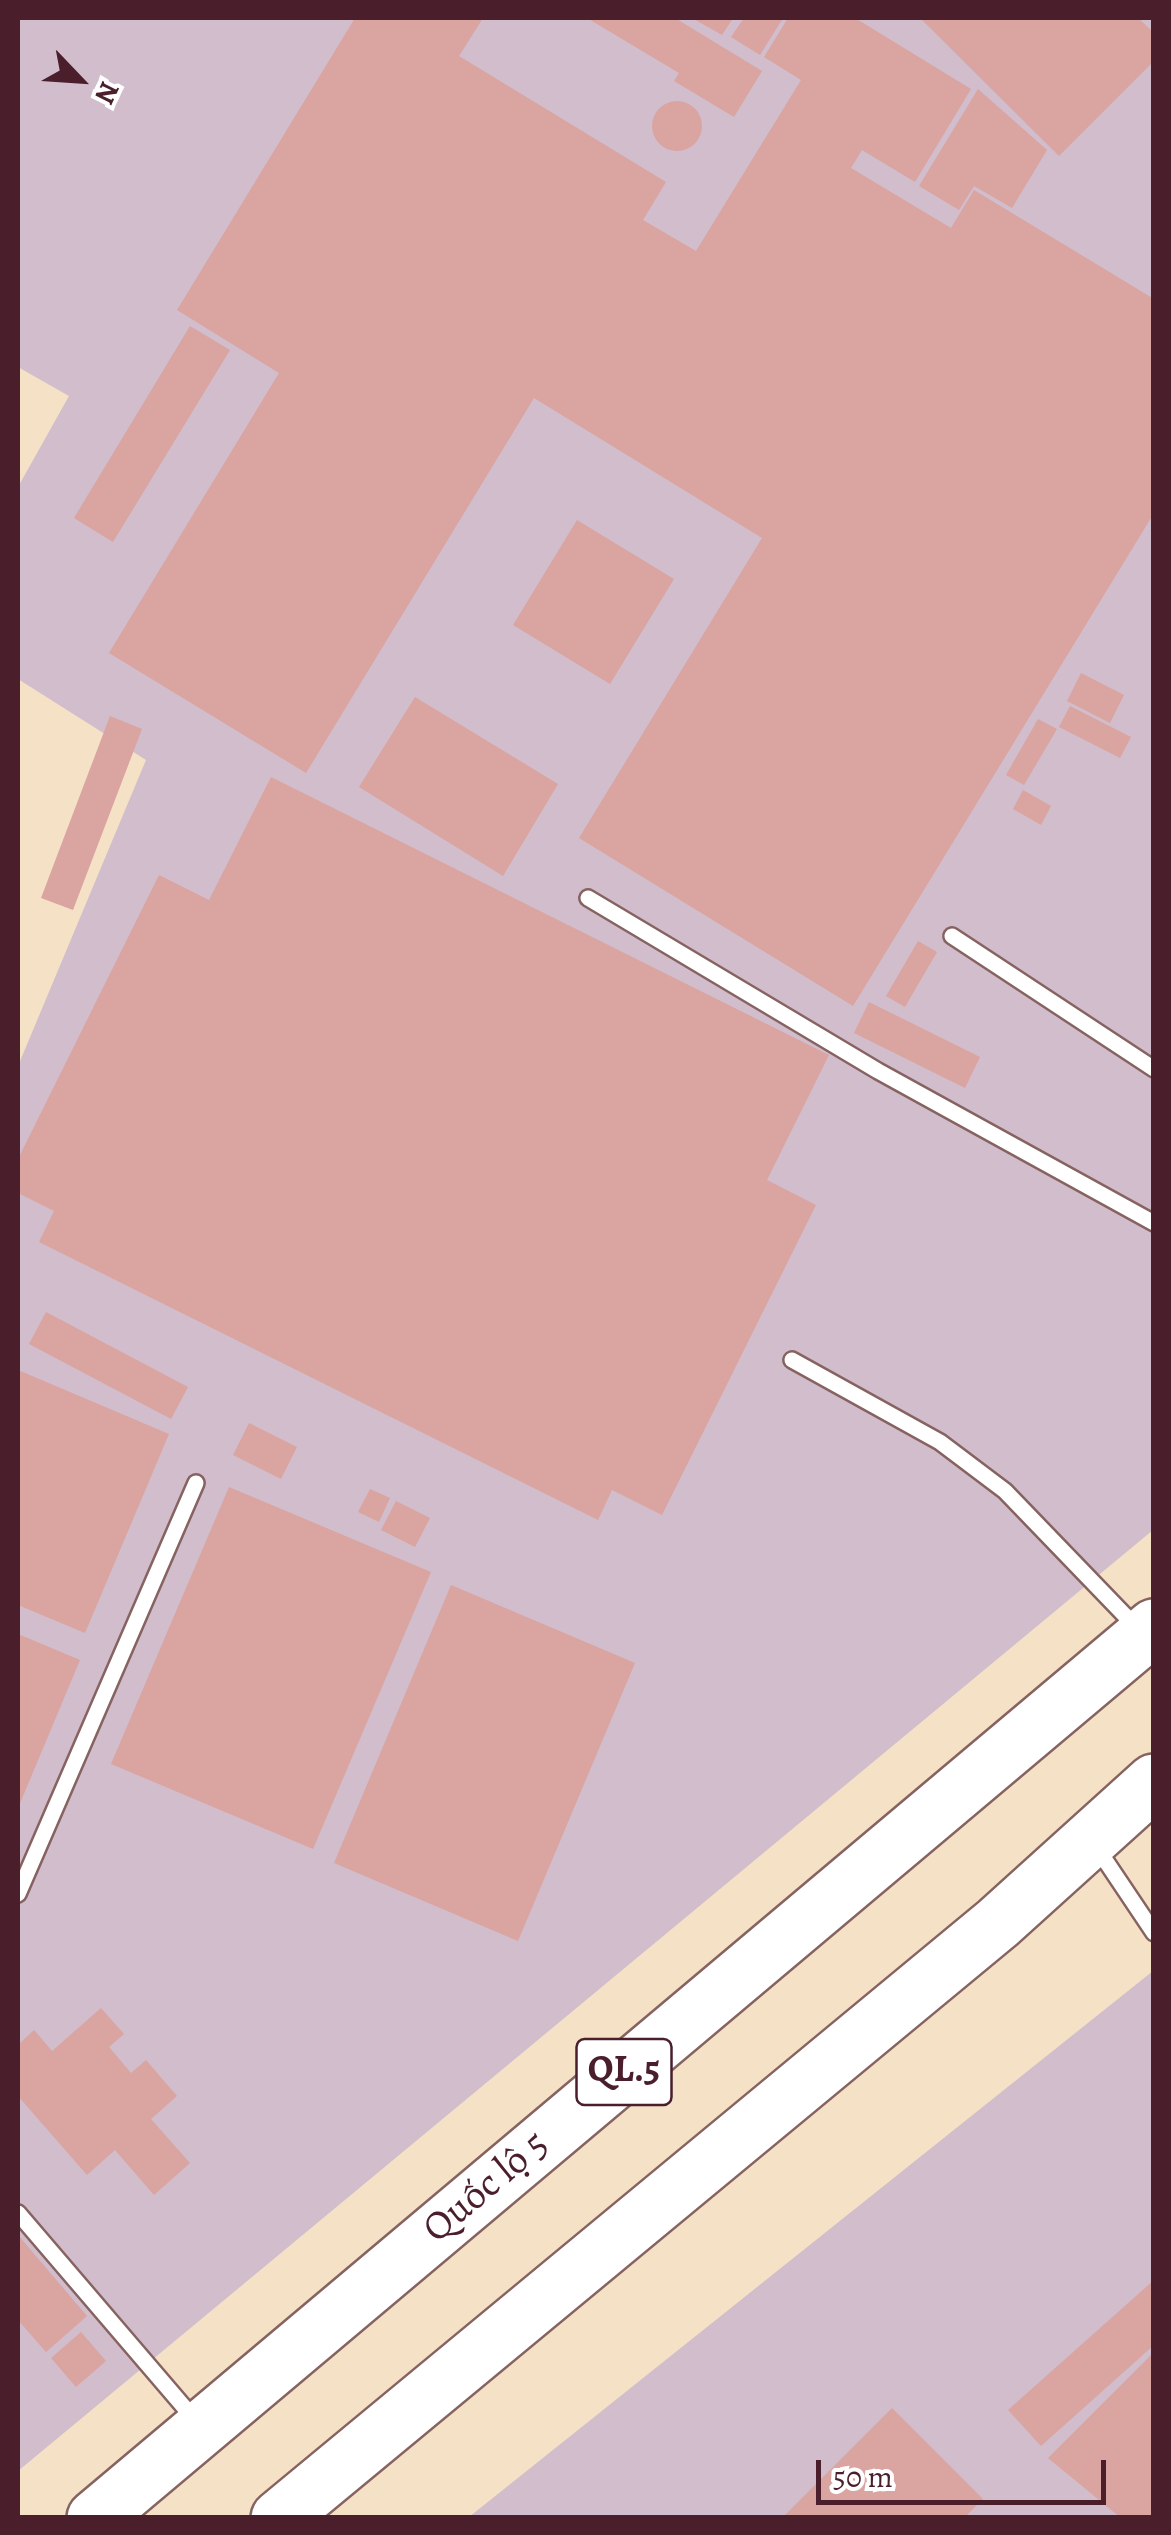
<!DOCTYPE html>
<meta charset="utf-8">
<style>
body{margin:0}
#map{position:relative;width:1171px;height:2535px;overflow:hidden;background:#f4e1c6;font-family:Alegreya,serif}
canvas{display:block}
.frame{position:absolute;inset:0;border:20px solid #4a1f2b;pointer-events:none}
.north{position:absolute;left:30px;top:30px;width:100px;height:100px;-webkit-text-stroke:8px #fff;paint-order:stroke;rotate:115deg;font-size:28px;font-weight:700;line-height:40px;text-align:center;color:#4a1f2b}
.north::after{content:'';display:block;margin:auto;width:35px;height:45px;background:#4a1f2b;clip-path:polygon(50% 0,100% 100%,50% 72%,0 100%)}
.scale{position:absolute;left:816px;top:2460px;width:290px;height:45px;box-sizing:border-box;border:5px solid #4a1f2b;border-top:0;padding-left:12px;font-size:30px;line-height:35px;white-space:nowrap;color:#4a1f2b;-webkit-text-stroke:8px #fff;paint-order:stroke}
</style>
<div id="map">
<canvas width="1171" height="2535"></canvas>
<div class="frame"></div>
<div class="north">N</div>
<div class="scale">50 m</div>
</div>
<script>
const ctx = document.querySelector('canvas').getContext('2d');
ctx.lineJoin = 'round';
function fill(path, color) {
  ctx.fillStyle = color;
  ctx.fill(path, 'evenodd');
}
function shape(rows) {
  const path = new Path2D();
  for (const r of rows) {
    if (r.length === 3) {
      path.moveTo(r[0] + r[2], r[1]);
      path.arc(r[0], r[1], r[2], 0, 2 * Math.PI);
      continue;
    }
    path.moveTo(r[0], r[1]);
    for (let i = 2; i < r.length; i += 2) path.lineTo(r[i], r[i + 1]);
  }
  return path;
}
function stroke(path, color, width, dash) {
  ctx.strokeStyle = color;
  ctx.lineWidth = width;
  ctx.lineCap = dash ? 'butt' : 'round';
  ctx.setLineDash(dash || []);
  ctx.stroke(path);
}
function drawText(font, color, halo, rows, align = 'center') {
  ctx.font = font + ' Alegreya,serif';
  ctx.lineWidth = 8;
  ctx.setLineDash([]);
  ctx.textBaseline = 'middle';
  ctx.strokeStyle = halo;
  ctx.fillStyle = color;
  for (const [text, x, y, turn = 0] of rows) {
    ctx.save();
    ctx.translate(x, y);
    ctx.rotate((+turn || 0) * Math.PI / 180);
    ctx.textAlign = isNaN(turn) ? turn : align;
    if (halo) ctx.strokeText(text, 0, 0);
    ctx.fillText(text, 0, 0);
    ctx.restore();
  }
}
fill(shape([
 [18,18,1153,18,1153,1530,18,2471,18,1066,146,760,18,679,18,487,69,396,18,367],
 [1153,1971,1153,2517,469,2517]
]), '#d1bdcb');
fill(shape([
 [355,18,483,18,459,56,666,182,643,220,696,251,801,80,764,57,788,18,855,18,971,89,915,182,862,150,851,168,951,228,974,190,1154,299,1154,513,853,1006,579,838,762,538,534,398,306,773,109,653,279,373,177,310],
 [587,18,675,18,762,71,734,117,674,81,679,73],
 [692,18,733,18,722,35],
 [744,18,783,18,760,55,731,37],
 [920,18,1138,18,1154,33,1154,61,1059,156],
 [978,89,1047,150,1012,208,974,186,959,210,919,186],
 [677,126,25],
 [190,326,230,350,113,542,74,518],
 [577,520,674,579,610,684,513,625],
 [1081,673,1124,695,1110,723,1067,701],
 [415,697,558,784,503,876,359,787],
 [1070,706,1131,737,1120,758,1059,727],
 [110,716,142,729,73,910,41,898],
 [1038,719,1057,729,1024,785,1006,775],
 [271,777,829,1055,767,1180,816,1205,662,1515,612,1490,598,1520,39,1242,54,1211,18,1193,18,1159,159,875,209,900],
 [1023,790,1051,806,1041,825,1013,809],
 [918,941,937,952,905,1007,886,996],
 [869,1002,980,1057,965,1088,854,1033],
 [46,1312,188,1387,171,1419,29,1344],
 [18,1370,169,1434,85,1633,18,1605],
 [249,1423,297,1447,281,1479,233,1455],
 [229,1487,431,1572,313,1849,111,1764],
 [370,1489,390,1498,379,1522,358,1512],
 [396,1501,430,1518,415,1547,381,1530],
 [451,1585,635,1663,518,1941,334,1863],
 [18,1634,80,1660,18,1808],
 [101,2008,124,2034,109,2047,131,2073,146,2060,177,2096,151,2119,190,2163,154,2195,115,2150,87,2175,18,2096,18,2045,34,2030,52,2051],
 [18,2235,87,2316,46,2352,18,2320],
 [1154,2280,1154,2345,1041,2446,1008,2410],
 [81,2332,106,2361,76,2387,51,2358],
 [1154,2352,1154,2518,1121,2518,1048,2458],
 [892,2408,983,2499,964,2518,782,2518]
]), '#daa4a1');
const lane = shape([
 [588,898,878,1071,1154,1223],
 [952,936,1154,1069],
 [792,1360,940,1442,1005,1491,1138,1629],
 [1095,1845,1154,1933],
 [18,1894,196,1483],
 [18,2213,196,2421]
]);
const highway = shape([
 [95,2518,1154,1627],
 [279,2518,998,1923,1154,1782]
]);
stroke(lane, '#866361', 20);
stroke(highway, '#866361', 60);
stroke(lane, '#fff', 15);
stroke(highway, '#fff', 55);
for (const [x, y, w] of [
 [624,2072,95]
]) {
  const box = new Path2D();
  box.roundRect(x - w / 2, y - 33, w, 66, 8);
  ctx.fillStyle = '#fff';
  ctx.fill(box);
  stroke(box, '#4a1f2b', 2.5);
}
drawText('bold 38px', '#4a1f2b', null, [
 ["QL.5",624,2072]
]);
drawText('40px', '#4a1f2b', '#fff', [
 ["Quốc lộ 5",487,2188,-40]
]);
</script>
